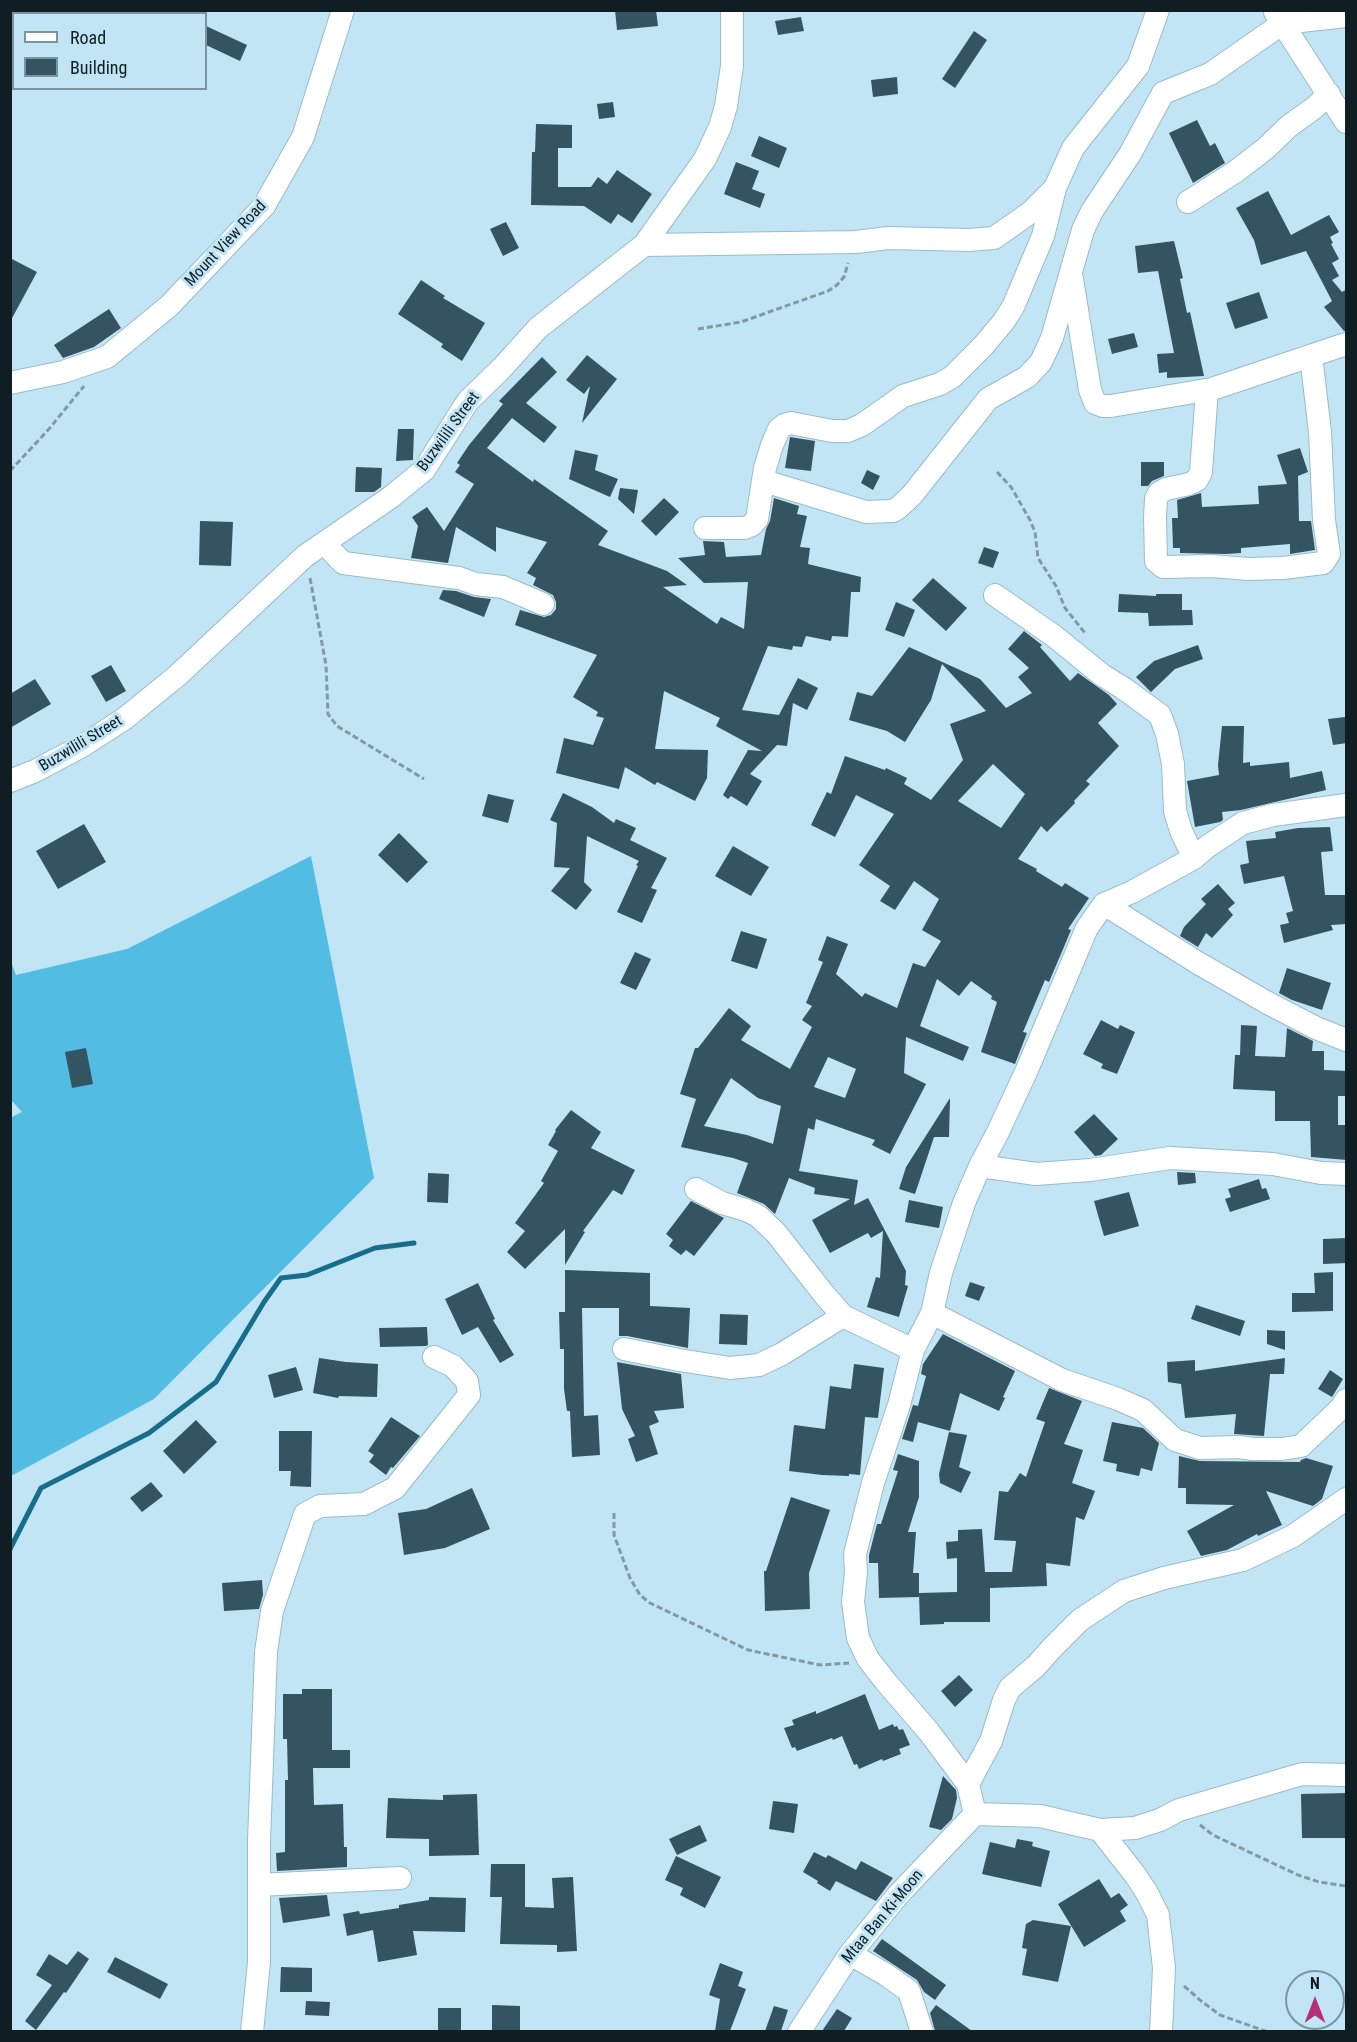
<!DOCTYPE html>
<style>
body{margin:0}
#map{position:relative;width:1357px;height:2042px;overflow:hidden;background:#c1e5f4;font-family:"Roboto Condensed",sans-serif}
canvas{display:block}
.frame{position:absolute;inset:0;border:12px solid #101d22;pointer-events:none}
.legend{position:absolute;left:12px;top:12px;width:195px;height:78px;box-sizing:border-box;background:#c1e5f4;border:2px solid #7a95a0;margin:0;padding:8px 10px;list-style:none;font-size:18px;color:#101d22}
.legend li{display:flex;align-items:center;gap:12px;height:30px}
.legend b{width:30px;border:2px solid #7a95a0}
.north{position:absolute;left:1285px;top:1970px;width:60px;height:60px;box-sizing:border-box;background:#c1e5f4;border:2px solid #7a95a0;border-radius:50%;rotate:0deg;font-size:16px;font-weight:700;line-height:24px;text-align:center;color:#101d22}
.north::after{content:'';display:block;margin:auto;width:21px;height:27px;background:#b32f77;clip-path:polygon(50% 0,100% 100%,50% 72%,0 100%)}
</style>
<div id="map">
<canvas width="1357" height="2042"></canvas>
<div class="frame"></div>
<ul class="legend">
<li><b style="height:8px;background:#fff"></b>Road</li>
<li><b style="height:16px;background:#355461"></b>Building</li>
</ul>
<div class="north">N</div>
</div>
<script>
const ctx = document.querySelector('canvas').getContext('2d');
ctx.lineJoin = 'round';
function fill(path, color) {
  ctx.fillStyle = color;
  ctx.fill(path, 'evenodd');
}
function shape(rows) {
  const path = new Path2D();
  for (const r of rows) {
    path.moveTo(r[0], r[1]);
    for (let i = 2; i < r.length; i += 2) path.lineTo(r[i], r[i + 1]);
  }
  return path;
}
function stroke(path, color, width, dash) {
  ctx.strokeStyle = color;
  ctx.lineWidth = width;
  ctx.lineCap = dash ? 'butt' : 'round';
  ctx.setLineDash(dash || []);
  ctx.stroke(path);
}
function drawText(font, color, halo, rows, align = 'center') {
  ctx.font = font + ' "Roboto Condensed",sans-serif';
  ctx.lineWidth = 6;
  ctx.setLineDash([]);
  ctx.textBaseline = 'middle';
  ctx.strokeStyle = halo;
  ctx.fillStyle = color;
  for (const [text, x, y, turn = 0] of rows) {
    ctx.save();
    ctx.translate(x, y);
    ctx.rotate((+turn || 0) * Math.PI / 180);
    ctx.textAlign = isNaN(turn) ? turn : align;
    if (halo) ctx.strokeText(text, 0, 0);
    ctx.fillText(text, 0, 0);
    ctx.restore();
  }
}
fill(shape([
 [311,856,374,1178,154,1399,11,1476,10,1118,22,1112,11,1100,10,959,16,975,127,949]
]), '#53bce3');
stroke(shape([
 [10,1549,41,1488,149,1433,216,1382,264,1302,281,1278,307,1275,375,1248,414,1243]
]), '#166e8a', 5);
fill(shape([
 [615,10,656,10,658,26,617,30],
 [801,17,804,31,778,35,775,21],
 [206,26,247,45,240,61,206,45],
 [974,31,987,40,955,88,942,79],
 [897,77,898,94,873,97,871,80],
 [613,102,615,117,599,119,597,104],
 [1197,120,1210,146,1215,143,1225,163,1193,183,1169,133],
 [536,124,572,125,572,148,558,148,558,187,591,187,598,177,607,184,617,170,652,194,632,223,618,214,611,224,584,206,531,205,532,152,535,152],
 [759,136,787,148,779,168,751,156],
 [736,162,759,171,752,189,765,194,760,208,724,194],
 [1268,191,1291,235,1329,215,1339,232,1330,237,1333,243,1331,244,1339,259,1332,263,1339,276,1332,280,1342,292,1347,289,1347,331,1344,331,1324,307,1332,301,1306,251,1261,265,1254,240,1236,208],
 [506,222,519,248,503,256,490,229],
 [1174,241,1183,278,1180,279,1187,313,1190,312,1204,376,1167,378,1167,372,1159,373,1157,354,1174,353,1158,271,1138,273,1135,246],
 [10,258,37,272,10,322],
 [421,280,445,296,443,298,485,323,462,361,441,347,443,344,398,314],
 [1259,292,1268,318,1235,329,1226,303],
 [109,309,121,328,94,347,63,358,54,345],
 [1134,333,1138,347,1112,354,1108,339],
 [587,355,617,379,582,423,590,386,584,394,566,380],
 [542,357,557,372,526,403,557,427,544,443,512,418,487,448,533,482,534,479,608,531,598,545,667,571,687,585,663,587,717,624,721,617,744,629,748,582,704,583,678,558,705,555,703,541,724,542,726,557,761,555,766,529,770,521,774,498,799,506,797,514,807,516,800,547,810,548,808,564,861,577,860,592,851,592,848,637,832,636,831,641,806,636,802,647,793,646,792,650,768,646,742,710,779,715,798,678,818,688,807,710,793,703,787,746,777,745,750,774,762,781,747,806,731,796,728,799,723,795,748,750,762,751,716,726,720,718,664,691,655,749,708,750,707,778,695,801,657,782,655,785,625,767,619,789,556,773,564,738,593,745,604,718,596,716,598,712,573,697,597,655,515,625,520,610,544,617,551,615,556,609,556,602,553,595,533,585,536,578,527,573,547,542,496,527,496,552,456,527,448,563,411,558,418,526,412,517,427,507,444,531,474,484,455,472,460,465,457,463,469,445,503,404,499,401],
 [398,429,414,429,413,460,396,461],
 [790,437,815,441,811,471,785,468],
 [1300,448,1308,472,1298,476,1299,521,1311,521,1315,550,1290,554,1290,544,1241,548,1241,553,1226,554,1180,553,1180,548,1173,548,1172,518,1178,518,1177,500,1201,493,1202,507,1259,504,1258,486,1287,484,1277,455],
 [575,450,598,455,595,470,618,479,610,497,569,479],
 [1141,462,1164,462,1164,476,1152,481,1148,486,1141,486],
 [356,467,382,468,381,487,374,492,355,492],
 [867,470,880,476,873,490,861,483],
 [620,488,638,490,634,514,618,499],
 [664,498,679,512,656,536,641,521],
 [200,521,233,522,231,566,199,565],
 [984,547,999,552,993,568,978,563],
 [933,578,967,608,946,631,912,600],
 [443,590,456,591,474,597,491,599,484,617,439,599],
 [1119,594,1156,596,1156,594,1182,594,1182,610,1192,610,1193,625,1149,626,1148,613,1118,612],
 [896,602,915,610,904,637,885,630],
 [1024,631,1042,645,1040,647,1070,681,1078,673,1109,695,1117,704,1098,723,1119,746,1086,781,1090,784,1074,801,1075,803,1047,832,1041,826,1018,859,1037,869,1036,871,1062,887,1065,883,1089,898,1068,929,1071,930,1061,954,1049,982,1045,980,1023,1032,1027,1033,1015,1064,981,1052,997,1002,991,999,992,996,971,981,959,996,937,979,920,1026,969,1047,963,1061,906,1037,904,1073,926,1084,890,1154,872,1145,875,1140,816,1119,814,1130,808,1128,799,1171,858,1180,854,1205,868,1198,906,1271,905,1285,908,1286,899,1317,867,1307,876,1277,880,1278,883,1231,871,1238,868,1233,830,1253,812,1220,850,1199,814,1194,815,1188,789,1178,775,1214,764,1204,737,1193,748,1163,733,1158,681,1147,696,1099,680,1094,695,1048,698,1048,729,1008,751,1026,741,1040,790,1069,812,1027,802,1020,812,1006,806,1003,823,962,818,960,827,936,848,944,836,974,862,997,865,993,897,1008,913,963,925,967,941,941,922,930,939,899,914,881,895,910,880,901,890,886,859,865,894,814,856,795,835,837,811,825,827,792,831,794,845,756,885,770,886,768,907,778,904,784,931,800,963,760,950,724,986,711,942,664,931,700,905,742,887,731,849,720,857,692,872,696,909,647,980,679,1006,708,1032,693,1018,677,1029,668,1008,649],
 [993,764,1025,794,1001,828,958,801],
 [828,1057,856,1069,845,1098,814,1087],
 [731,1078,758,1098,781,1106,773,1144,747,1135,704,1126],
 [1198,645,1203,659,1175,669,1151,692,1136,677,1154,661],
 [111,665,126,691,106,702,91,676],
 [35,679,51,704,10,728,10,694],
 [1345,717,1347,743,1333,745,1328,719],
 [1222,726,1244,726,1243,763,1250,762,1250,766,1289,762,1290,778,1322,771,1326,790,1241,810,1222,812,1223,820,1220,822,1195,827,1187,781,1219,775,1218,765],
 [563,793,592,807,614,823,616,819,636,828,630,840,667,858,651,888,657,890,642,923,617,912,638,866,636,865,639,861,587,836,584,882,592,890,576,910,551,891,570,868,554,867,557,823,550,820],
 [488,794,514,800,508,823,482,816],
 [84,824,106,862,58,889,36,851],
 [1330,827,1333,851,1321,852,1325,895,1347,895,1347,924,1331,925,1333,930,1284,943,1280,925,1289,923,1286,913,1293,911,1284,876,1244,884,1240,865,1249,863,1246,841,1276,838,1275,832,1298,828],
 [399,833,428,862,407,883,378,855],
 [733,846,769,867,751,896,715,876],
 [1218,884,1235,903,1228,909,1233,915,1212,938,1206,933,1198,947,1180,936,1184,927,1206,904,1201,899],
 [741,931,767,939,757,969,731,961],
 [635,952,651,959,636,990,620,983],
 [1287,968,1331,983,1322,1010,1292,1000,1279,993],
 [1101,1020,1118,1029,1120,1025,1135,1032,1117,1074,1101,1068,1103,1064,1083,1054],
 [1241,1025,1257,1026,1255,1056,1285,1057,1287,1028,1313,1041,1312,1051,1324,1051,1324,1070,1347,1071,1347,1096,1338,1096,1338,1125,1347,1125,1347,1160,1311,1157,1310,1121,1275,1121,1275,1091,1233,1089,1235,1055,1240,1055],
 [86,1048,93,1084,72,1088,65,1052],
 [950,1098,949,1137,934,1137,915,1194,899,1189,906,1167],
 [571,1110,601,1132,591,1148,635,1170,622,1195,613,1190,583,1231,585,1232,565,1265,565,1229,525,1269,507,1252,525,1231,515,1223,544,1183,541,1181,558,1151,548,1145,556,1131,555,1130],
 [1094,1114,1118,1139,1101,1155,1095,1156,1074,1132],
 [1177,1172,1195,1173,1196,1183,1178,1185],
 [428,1173,449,1174,448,1203,427,1202],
 [1259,1179,1262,1189,1266,1188,1270,1199,1230,1212,1225,1199,1231,1197,1228,1189],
 [1129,1192,1139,1226,1104,1236,1094,1201],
 [909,1200,943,1207,939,1228,905,1222],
 [691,1201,724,1218,694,1256,686,1250,681,1255,669,1246,673,1240,666,1234],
 [1347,1238,1347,1263,1323,1264,1323,1239],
 [565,1270,650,1273,650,1306,690,1308,688,1348,627,1336,619,1336,619,1308,582,1308,584,1416,598,1415,600,1455,572,1457,570,1411,567,1411,564,1389,564,1349,560,1349,559,1312,565,1312],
 [1333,1272,1333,1311,1292,1312,1292,1293,1315,1293,1314,1273],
 [970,1282,985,1287,979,1301,965,1296],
 [478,1283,495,1319,493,1320,514,1355,500,1363,478,1327,462,1335,445,1299],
 [1196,1305,1245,1321,1240,1336,1191,1319],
 [720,1314,748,1315,747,1345,719,1344],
 [427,1327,428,1345,426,1346,380,1347,379,1328],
 [1267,1330,1285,1331,1285,1350,1267,1344],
 [943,1334,1015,1371,1003,1397,1005,1398,999,1411,960,1393,950,1431,918,1422,913,1442,902,1439,913,1405,918,1406,926,1376,921,1374,923,1364],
 [319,1358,346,1362,378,1364,377,1397,339,1396,338,1398,313,1393],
 [1285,1358,1284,1374,1270,1374,1264,1436,1234,1434,1236,1414,1185,1418,1181,1384,1168,1382,1167,1362,1195,1360,1195,1371],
 [617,1362,681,1374,684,1408,654,1411,659,1422,649,1426,658,1454,636,1462,628,1439,635,1436,622,1409],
 [854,1364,884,1368,878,1418,865,1417,860,1475,849,1474,849,1476,822,1475,789,1471,794,1425,825,1429,830,1386,851,1389],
 [296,1367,303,1390,274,1398,268,1375],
 [1330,1370,1343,1379,1332,1397,1318,1389],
 [1049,1388,1082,1401,1064,1444,1083,1450,1072,1483,1095,1491,1084,1520,1076,1517,1070,1566,1046,1563,1047,1586,990,1588,990,1622,944,1622,944,1624,920,1625,919,1593,957,1592,957,1558,947,1559,946,1542,958,1541,958,1530,982,1529,985,1572,1012,1572,1016,1541,994,1540,999,1491,1008,1492,1020,1473,1026,1477,1045,1422,1036,1419],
 [391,1417,420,1436,393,1468,391,1467,386,1475,369,1462,374,1455,368,1451],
 [196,1420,217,1442,184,1474,163,1451],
 [1112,1422,1143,1428,1159,1443,1152,1471,1141,1468,1139,1476,1116,1471,1117,1464,1103,1461],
 [279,1431,312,1431,311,1487,290,1486,291,1471,279,1471],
 [949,1432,967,1435,959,1467,971,1472,961,1493,940,1483,939,1474],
 [898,1454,919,1461,919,1497,908,1532,916,1532,913,1573,919,1573,919,1597,879,1598,878,1563,869,1563,869,1555,877,1524,881,1524,898,1471,893,1470],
 [1179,1456,1200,1461,1300,1462,1301,1460,1306,1458,1333,1466,1322,1499,1313,1506,1266,1491,1282,1525,1258,1536,1257,1534,1227,1550,1201,1556,1187,1531,1234,1505,1186,1504,1186,1488,1178,1488],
 [151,1482,163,1496,142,1512,130,1498],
 [472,1488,490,1529,445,1548,404,1555,398,1513,426,1509],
 [791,1497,830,1510,809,1573,810,1609,765,1611,764,1571,766,1571],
 [262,1580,263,1595,259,1609,224,1611,222,1583],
 [959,1675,973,1690,955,1707,941,1691],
 [302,1689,332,1689,332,1750,350,1750,350,1768,313,1768,314,1805,343,1804,344,1847,347,1847,347,1867,277,1871,276,1853,285,1852,285,1780,288,1780,287,1739,283,1739,283,1694,302,1694],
 [865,1694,879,1730,893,1724,894,1727,897,1726,899,1730,903,1729,910,1745,899,1749,901,1754,883,1761,882,1759,859,1769,857,1764,854,1765,842,1736,833,1740,832,1738,797,1751,795,1747,792,1748,784,1728,794,1725,792,1720,816,1711,816,1714],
 [943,1776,956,1790,957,1798,952,1819,941,1830,929,1827],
 [1347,1793,1347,1838,1302,1838,1301,1794],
 [477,1794,479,1855,429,1856,429,1839,386,1838,388,1798,443,1800,443,1795],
 [773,1801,798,1804,794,1833,769,1829],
 [700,1825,707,1841,677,1855,669,1839],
 [1017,1839,1033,1842,1032,1846,1050,1851,1041,1887,982,1874,990,1842,1015,1848],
 [814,1852,826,1858,828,1855,856,1870,861,1861,893,1878,876,1901,836,1881,830,1891,817,1883,818,1881,803,1872],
 [676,1856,721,1877,705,1908,680,1895,683,1888,665,1880],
 [491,1864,525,1864,525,1907,554,1908,552,1878,573,1877,577,1951,557,1952,557,1945,500,1944,502,1897,490,1897],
 [1099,1879,1111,1898,1119,1893,1128,1905,1120,1911,1126,1921,1084,1947,1058,1904],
 [327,1895,330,1916,283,1923,279,1898],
 [429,1897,466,1898,465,1932,413,1931,417,1955,378,1962,373,1930,347,1936,343,1914,359,1911,360,1914,399,1908,399,1905,429,1900],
 [1033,1920,1071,1926,1058,1982,1022,1975,1027,1949,1022,1948,1026,1924],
 [882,1939,946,1985,935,2000,924,1992,917,1980,873,1951],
 [78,1951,89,1959,66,1993,64,1992,36,2030,25,2021,52,1985,36,1975,49,1954,67,1965],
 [115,1957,168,1984,160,1999,107,1972],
 [720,1963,743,1972,738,1986,746,1989,730,2031,715,2031,720,1999,709,1995],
 [281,1967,312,1968,312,1992,280,1992],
 [306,2001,330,2002,329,2016,305,2015],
 [492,2005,520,2006,520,2030,492,2030],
 [936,2005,972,2031,935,2031,930,2013],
 [774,2006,788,2010,781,2031,765,2031],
 [438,2008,461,2008,461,2031,438,2031],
 [837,2009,852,2018,844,2031,822,2031]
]), '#355461');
const minor = shape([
 [1275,12,1346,122],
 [1188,202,1235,172,1265,149,1289,126,1314,108,1329,94],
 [644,245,856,242,888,238,969,240,994,238,1031,212,1055,188],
 [1072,279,1090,390,1095,403,1103,406,1111,406,1212,389,1346,344],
 [10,383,63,372,107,357,169,306,264,206,303,137,343,10],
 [1207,390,1201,472,1197,480,1189,484,1166,489,1159,493,1156,499,1155,517,1156,561,1163,567,1212,566,1248,569,1283,568,1323,563,1329,554,1324,520,1320,432,1311,356],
 [764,481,866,512,893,511,898,508,912,495,988,399,1027,377,1041,362,1052,338,1083,230,1092,211,1130,154,1163,93,1210,74,1283,23,1346,16],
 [705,528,745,528,752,525,757,519,765,468,772,445,779,429,784,425,791,423,832,431,848,431,862,425,903,396,940,384,952,377,984,345,1004,321,1013,307,1043,236,1055,188,1073,148,1138,66,1158,10],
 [324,543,343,563,459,578,476,584,503,587,543,604],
 [995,595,1054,636,1102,675,1123,688,1160,715,1167,734,1173,764,1175,811,1181,831,1194,858],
 [10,781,35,771,82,746,124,719,177,676,305,556,391,497,424,470,468,401,502,368,538,328,644,245,705,159,720,127,726,106,732,66,732,10],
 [1104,904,1198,963,1266,1002,1316,1028,1346,1040],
 [980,1166,1036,1174,1090,1170,1170,1158,1273,1164,1321,1173,1346,1174],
 [696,1189,722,1203,746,1210,758,1216,776,1233,823,1293,843,1316,913,1350],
 [932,1313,1062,1380,1118,1399,1143,1410,1175,1440,1200,1448,1239,1447,1253,1449,1282,1449,1301,1446,1341,1408,1346,1400],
 [624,1349,679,1360,730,1368,759,1365,782,1354,843,1316],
 [968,1784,991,1741,1004,1700,1010,1688,1036,1666,1052,1648,1080,1620,1124,1591,1164,1578,1243,1560,1293,1536,1346,1499],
 [975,1814,1040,1816,1100,1830,1135,1828,1160,1820,1179,1810,1302,1774,1346,1775],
 [1100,1830,1136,1876,1147,1893,1158,1915,1164,1968,1161,2032],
 [259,1885,400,1878],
 [850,1954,885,1974,909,1991,922,2032],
 [252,2032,259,1962,259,1841,266,1652,272,1611,305,1514,320,1506,364,1504,395,1488,469,1395,467,1381,453,1366,434,1357],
 [799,2032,850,1954,898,1895,975,1814,968,1784,929,1732,886,1682,868,1659,858,1638,853,1602,856,1572,855,1554,873,1483,899,1405,913,1350,932,1313,941,1273,964,1203,980,1166,997,1134,1026,1072,1087,928,1104,904,1132,892,1194,858,1208,846,1243,823,1273,815,1346,805]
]);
stroke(minor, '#99bcca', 24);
stroke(shape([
 [698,329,741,322,828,291,837,285,844,277,848,263],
 [10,471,49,429,84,386],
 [997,472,1011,487,1030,520,1035,532,1038,558,1056,586,1065,608,1085,633],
 [310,578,326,665,328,714,337,726,424,779],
 [614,1513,614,1535,630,1578,640,1595,650,1603,748,1650,820,1665,849,1663],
 [1200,1825,1213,1835,1298,1875,1319,1882,1346,1886],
 [1184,1986,1201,2001,1220,2015,1268,2032]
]), '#7f9aa5', 3, [6, 3]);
stroke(minor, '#fff', 22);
drawText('16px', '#101d22', '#c1e5f4', [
 ["Mount View Road",226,244,-47],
 ["Buzwilili Street",449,432,-54],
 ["Buzwilili Street",81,744,-31],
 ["Mtaa Ban Ki-Moon",883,1917,-50]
]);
</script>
